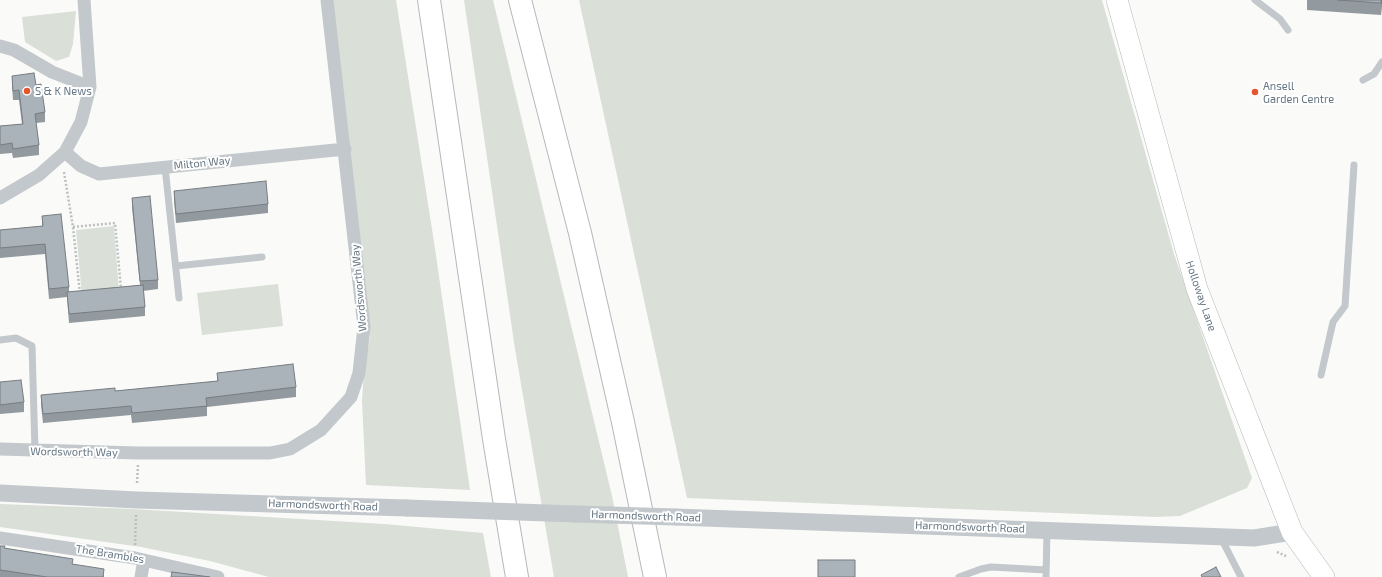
<!DOCTYPE html>
<style>
body{margin:0}
canvas{display:block;background:#fafaf8}
</style>
<canvas width="1382" height="577"></canvas>
<script>
const ctx = document.querySelector('canvas').getContext('2d');
ctx.lineJoin = 'round';
function fill(path, color) {
  ctx.fillStyle = color;
  ctx.fill(path, 'evenodd');
}
function shape(rows) {
  const path = new Path2D();
  for (const r of rows) {
    path.moveTo(r[0], r[1]);
    for (let i = 2; i < r.length; i += 2) path.lineTo(r[i], r[i + 1]);
  }
  return path;
}
function stroke(path, color, width, dash) {
  ctx.strokeStyle = color;
  ctx.lineWidth = width;
  ctx.lineCap = dash ? 'butt' : 'round';
  ctx.setLineDash(dash || []);
  ctx.stroke(path);
}
function drawText(font, color, halo, rows, align = 'center') {
  ctx.font = font + ' "Exo 2",sans-serif';
  ctx.lineWidth = 4;
  ctx.setLineDash([]);
  ctx.textBaseline = 'middle';
  ctx.strokeStyle = halo;
  ctx.fillStyle = color;
  for (const [text, x, y, turn = 0] of rows) {
    ctx.save();
    ctx.translate(x, y);
    ctx.rotate((+turn || 0) * Math.PI / 180);
    ctx.textAlign = isNaN(turn) ? turn : align;
    if (halo) ctx.strokeText(text, 0, 0);
    ctx.fillText(text, 0, 0);
    ctx.restore();
  }
}
fill(shape([
 [332,0,396,0,434,242,470,490,366,485,362,400,364,371,370,338],
 [464,0,493,0,612,496,628,577,554,577,515,349],
 [579,0,1102,0,1174,254,1252,478,1247,488,1180,516,1156,517,687,498],
 [76,11,73,44,69,57,56,61,25,42,22,17],
 [114,226,119,292,82,296,76,230],
 [278,284,283,326,202,335,197,293],
 [0,504,133,509,384,524,483,533,491,577,269,577,210,561,141,547,0,527]
]), '#dadfd7');
const primary = shape([
 [1117,0,1197,289,1292,532,1324,577]
]);
const motorway = shape([
 [429,0,494,439,517,577],
 [520,0,580,233,623,422,655,577]
]);
stroke(primary, '#b5babe', 22);
stroke(motorway, '#b4b9bd', 24);
stroke(shape([
 [64,172,73,227,80,294],
 [73,227,115,223,121,289],
 [137,483,138,465],
 [135,545,136,514],
 [1277,552,1286,556]
]), '#bbbfc2', 2.5, [2, 2]);
stroke(shape([
 [1255,0,1280,19,1288,30],
 [1363,80,1374,74,1382,62],
 [165,167,179,298],
 [176,266,262,257],
 [0,340,16,338,32,346,35,451],
 [1321,375,1333,322,1345,306,1354,165],
 [1221,538,1241,577],
 [959,577,981,569,991,567,1046,570],
 [1046,577,1047,530]
]), '#c3c8cc', 7);
stroke(shape([
 [0,46,14,50,52,72,90,87],
 [65,152,81,166,99,174,345,149],
 [0,198,39,175,65,152,81,122,90,87,84,0],
 [0,449,138,453,270,453,290,449,321,430,351,397,359,373,364,327,327,0],
 [0,538,135,558,218,577],
 [141,577,144,560]
]), '#c3c8cc', 13);
stroke(shape([
 [0,493,137,500,407,508],
 [575,514,610,515],
 [676,517,1254,538,1292,532]
]), '#c3c8cc', 17);
stroke(primary, '#fff', 21);
stroke(motorway, '#fff', 22);
stroke(shape([
 [407,508,575,514],
 [610,515,676,517]
]), '#c3c8cc', 17);
fill(shape([
 [1307,0,1382,0,1381,15,1307,10],
 [12,76,36,85,45,112,45,122,36,123,39,145,39,155,13,158,12,153,0,154,0,126,22,124,19,100,13,100,12,86],
 [174,191,268,204,268,213,176,223,174,200],
 [132,198,158,280,158,289,143,291,145,307,145,316,69,323,67,297,49,299,45,254,0,258,0,230,42,226,42,216,69,287,69,292,140,285,132,208],
 [217,373,296,387,296,397,207,407,207,416,132,423,131,415,43,423,41,405,41,395,115,391,217,381],
 [0,382,24,402,24,412,0,414],
 [0,546,5,548,73,564,104,575,104,577,0,577]
]), '#929a9f');
fill(shape([
 [1381,0,1382,0,1381,15]
]), '#777d82');
const building = shape([
 [1338,0,1381,0,1381,3,1338,0],
 [34,73,36,85,41,84,45,112,35,114,39,145,13,149,12,143,0,145,0,126,23,124,19,90,13,91,12,76,34,73],
 [266,181,268,204,176,214,174,191,266,181],
 [150,196,158,280,140,281,132,198,150,196],
 [61,214,69,287,49,289,45,244,0,248,0,230,43,226,42,216,61,214],
 [143,285,145,307,69,314,67,292,143,285],
 [293,364,296,387,206,398,207,406,132,413,131,406,43,414,41,395,115,388,115,391,218,381,217,373,293,364],
 [21,380,24,402,0,405,0,382,21,380],
 [0,546,5,546,4,548,73,559,72,564,104,569,103,577,47,577,0,570,0,546],
 [818,560,855,560,855,577,818,577,818,560],
 [1216,567,1221,577,1202,577,1201,575,1216,567],
 [172,572,210,577,171,577,172,572]
]);
fill(building, '#aab3b9');
stroke(building, '#777d82', 1);
for (const [x, y, r, color] of [
 [27,91,4,"#e4572e"],
 [1255,92,4,"#e4572e"]
]) {
  const dot = new Path2D();
  dot.arc(x, y, r, 0, 2 * Math.PI);
  ctx.fillStyle = color;
  ctx.fill(dot);
  stroke(dot, '#fff', 1.5);
}
drawText('11px', '#657683', '#fff', [
 ["Ansell",1263,86],
 ["Garden Centre",1263,99],
 ["S & K News",35,91]
], 'left');
drawText('11px', '#657683', '#fff', [
 ["Milton Way",202,163,-6],
 ["Wordsworth Way",359,288,-95],
 ["Holloway Lane",1201,296,71],
 ["Wordsworth Way",74,452,1],
 ["Harmondsworth Road",323,505,2],
 ["Harmondsworth Road",646,516,2],
 ["Harmondsworth Road",970,527,2],
 ["The Brambles",110,554,9]
]);
</script>
